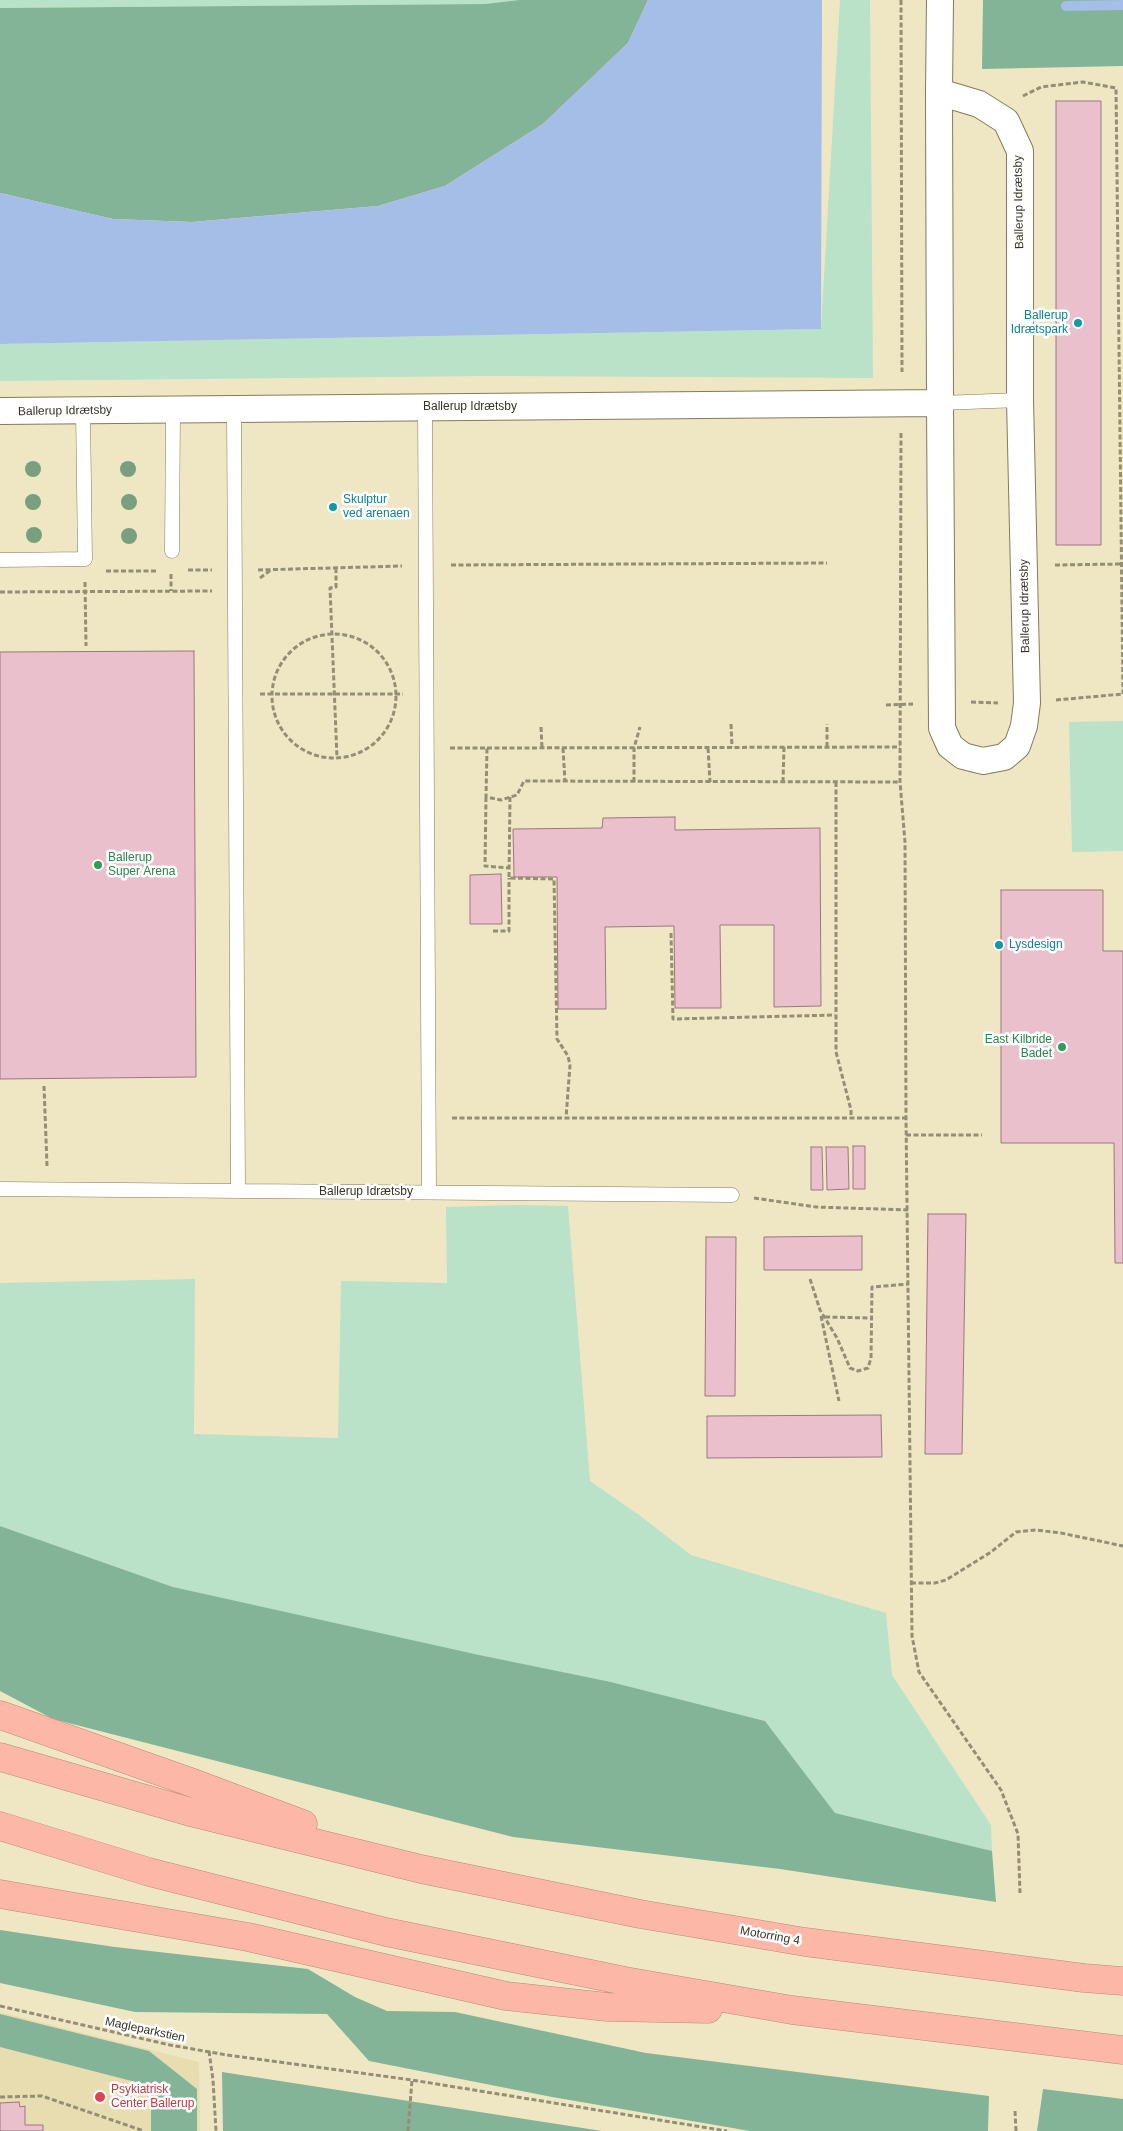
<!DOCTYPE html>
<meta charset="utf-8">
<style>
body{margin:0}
canvas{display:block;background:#efe7c3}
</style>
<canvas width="1123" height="2131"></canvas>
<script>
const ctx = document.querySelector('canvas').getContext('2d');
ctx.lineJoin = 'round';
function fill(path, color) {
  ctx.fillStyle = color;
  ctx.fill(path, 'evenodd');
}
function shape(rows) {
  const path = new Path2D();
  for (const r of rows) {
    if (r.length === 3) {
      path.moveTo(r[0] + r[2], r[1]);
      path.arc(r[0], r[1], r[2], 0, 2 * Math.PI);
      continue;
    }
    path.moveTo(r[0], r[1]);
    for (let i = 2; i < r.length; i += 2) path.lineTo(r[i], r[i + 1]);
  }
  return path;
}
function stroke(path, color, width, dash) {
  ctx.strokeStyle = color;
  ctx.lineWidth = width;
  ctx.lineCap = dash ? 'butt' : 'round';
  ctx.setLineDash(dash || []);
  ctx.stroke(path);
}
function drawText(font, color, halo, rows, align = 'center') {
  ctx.font = font + ' Helvetica,sans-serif';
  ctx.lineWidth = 5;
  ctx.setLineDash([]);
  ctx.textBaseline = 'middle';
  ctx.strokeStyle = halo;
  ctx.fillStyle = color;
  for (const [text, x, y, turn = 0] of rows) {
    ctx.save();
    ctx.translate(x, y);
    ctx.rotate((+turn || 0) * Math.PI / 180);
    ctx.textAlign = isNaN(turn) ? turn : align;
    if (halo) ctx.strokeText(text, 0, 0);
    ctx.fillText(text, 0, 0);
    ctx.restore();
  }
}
fill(shape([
 [0,2012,199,2062,200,2131,0,2131]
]), '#e7ddb1');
fill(shape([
 [0,0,519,0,485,4,0,8],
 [840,0,870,0,873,378,490,376,0,381,0,344,821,329],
 [1123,721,1123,851,1072,852,1069,722],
 [517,1205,568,1206,590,1481,639,1515,691,1555,886,1613,892,1675,991,1825,992,1851,835,1813,765,1721,611,1682,313,1622,173,1587,0,1526,0,1283,195,1279,194,1434,338,1438,341,1281,447,1283,446,1207]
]), '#b9e2c9');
fill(shape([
 [519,0,648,0,628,43,543,124,445,186,378,206,192,222,113,219,0,193,0,8,485,4],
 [983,0,1123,0,1123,66,982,69],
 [0,1526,173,1587,479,1655,611,1682,765,1721,835,1813,992,1851,996,1902,780,1869,513,1837,53,1719,0,1691],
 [0,1930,115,1947,308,1969,355,1997,387,2011,455,2012,646,2053,989,2096,988,2131,750,2131,552,2097,369,2061,327,2014,135,2012,0,1983],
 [0,2014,149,2051,197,2089,197,2131,151,2131,151,2086,0,2047],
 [222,2072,602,2131,223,2131],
 [1043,2089,1123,2099,1123,2131,1037,2131]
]), '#84b497');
fill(shape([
 [648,0,822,0,821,329,0,344,0,193,113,219,192,222,378,206,445,186,543,124,628,43]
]), '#a4bee8');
stroke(shape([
 [1066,6,1123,5]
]), '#a4bee8', 10);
const building = shape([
 [1056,101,1101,101,1101,545,1056,545,1056,101],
 [194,651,196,1077,0,1079,0,652,194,651],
 [675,817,675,830,820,828,821,1006,774,1007,774,925,720,925,721,1008,675,1008,674,926,605,927,606,1009,558,1009,557,877,514,877,513,829,602,828,603,818,675,817],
 [501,874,502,924,470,924,470,875,501,874],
 [1001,890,1103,890,1103,951,1123,951,1123,1263,1115,1263,1114,1143,1001,1143,1001,890],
 [853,1146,865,1146,865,1189,853,1189,853,1146],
 [811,1147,822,1147,823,1190,811,1190,811,1147],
 [826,1147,848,1147,849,1189,827,1190,826,1147],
 [928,1214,966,1214,962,1454,925,1454,928,1214],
 [862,1236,862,1270,764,1270,764,1237,862,1236],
 [706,1237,736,1237,735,1396,705,1396,706,1237],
 [881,1415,882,1457,707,1458,707,1416,881,1415],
 [19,2102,20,2107,25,2106,25,2125,43,2125,43,2131,0,2131,0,2103,19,2102]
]);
fill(building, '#e9c0cc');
stroke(building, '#9c7681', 1);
const service = shape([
 [940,403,1020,400],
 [425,407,429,1192],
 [234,409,238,1191],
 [172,551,173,410],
 [0,560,85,559,83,411],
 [0,1189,732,1195]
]);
const minor = shape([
 [939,92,979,104,1006,121,1020,151,1020,400,1027,703,1024,726,1017,746,1004,757,983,761,963,756,950,746,942,728,940,403,939,92,940,0],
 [0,411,940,403]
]);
const motorway = shape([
 [0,1715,193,1783,303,1824],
 [0,1757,194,1813,421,1869,640,1914,805,1942,1084,1978,1123,1981],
 [0,1826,149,1872,386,1932,625,1981,792,2010,1123,2050],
 [0,1894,248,1937,506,1996,607,2007,708,2009]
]);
stroke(service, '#837b5a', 15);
stroke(minor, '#837b5a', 28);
stroke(motorway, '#b78979', 29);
stroke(shape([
 [901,0,902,372],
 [1023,96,1041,87,1083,82,1116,88,1123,694],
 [901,433,900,782,905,842,906,1118,912,1636,919,1672,1001,1790,1018,1834,1020,1893],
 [451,565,827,563],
 [1055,565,1121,564],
 [336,568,336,587,330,588,337,758],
 [188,570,212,570],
 [258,570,402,566],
 [106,571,157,571],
 [171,574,171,591],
 [260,578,271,570],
 [85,582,86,646],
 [0,592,212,591],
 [334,696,62],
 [260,694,403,694],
 [1056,700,1123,694],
 [971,702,998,703],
 [886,705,913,704],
 [731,724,732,747],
 [541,727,542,748],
 [827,747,827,724],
 [450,748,487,748,486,797,501,800,517,795,524,781,900,782],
 [487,748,900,747],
 [563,748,565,782],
 [708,748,710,782],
 [634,782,634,748,640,727],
 [783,782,784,747],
 [836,782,836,1052,851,1110,851,1118],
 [486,797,485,866,509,868],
 [510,797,509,878,554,879,557,1039,568,1056,570,1065,566,1118],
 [493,931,509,931,509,878],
 [671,933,673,1019,835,1015],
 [44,1086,47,1166],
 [452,1118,906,1118],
 [906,1135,982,1135],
 [754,1198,816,1207,908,1210],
 [810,1279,820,1310,837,1338,850,1368,858,1371,868,1368,871,1358,872,1287,909,1284],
 [821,1316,839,1401],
 [825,1317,871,1318],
 [911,1583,935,1583,946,1580,991,1552,1016,1532,1036,1530,1061,1533,1123,1546],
 [0,2006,170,2045,227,2055,412,2080,727,2131],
 [209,2051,213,2080,216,2131],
 [0,2097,42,2096,144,2131],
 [1015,2111,1016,2131],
 [408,2131,412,2080]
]), '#948e75', 3, [5, 2.5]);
stroke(service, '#fff', 14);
stroke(minor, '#fff', 26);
stroke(motorway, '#fcb7a6', 28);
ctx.fillStyle = '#78a07c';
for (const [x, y] of [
 [33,469],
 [128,469],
 [33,502],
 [129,502],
 [34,535],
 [129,536]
]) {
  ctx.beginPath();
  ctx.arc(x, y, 8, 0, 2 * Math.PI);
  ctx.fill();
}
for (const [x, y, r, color] of [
 [1078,323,5,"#0f9aa8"],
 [333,507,5,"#0f9aa8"],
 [98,865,5,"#2e9e5b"],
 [999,945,5,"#0f9aa8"],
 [1062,1047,5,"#2e9e5b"],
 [100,2097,6,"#e0444e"]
]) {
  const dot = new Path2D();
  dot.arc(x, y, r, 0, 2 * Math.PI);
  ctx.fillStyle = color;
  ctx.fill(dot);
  stroke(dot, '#fff', 2);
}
drawText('12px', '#363325', '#fff', [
 ["Ballerup Idrætsby",1019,202,-91],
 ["Ballerup Idrætsby",470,407],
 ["Ballerup Idrætsby",65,411,-1],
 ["Ballerup Idrætsby",1025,606,-91],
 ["Ballerup Idrætsby",366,1192],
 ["Motorring 4",770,1936,10],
 ["Magleparkstien",145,2030,12]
]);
drawText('12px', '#0d838f', '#fff', [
 ["Ballerup",1068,316,"right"],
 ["Idrætspark",1068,330,"right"],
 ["Skulptur",343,500],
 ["ved arenaen",343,514],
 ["Lysdesign",1009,945]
], 'left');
drawText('12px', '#27864d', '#fff', [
 ["Ballerup",108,858],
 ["Super Arena",108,872],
 ["East Kilbride",1052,1040,"right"],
 ["Badet",1052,1054,"right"]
], 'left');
drawText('12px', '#be3a42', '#fff', [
 ["Psykiatrisk",111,2090],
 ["Center Ballerup",111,2104]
], 'left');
</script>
